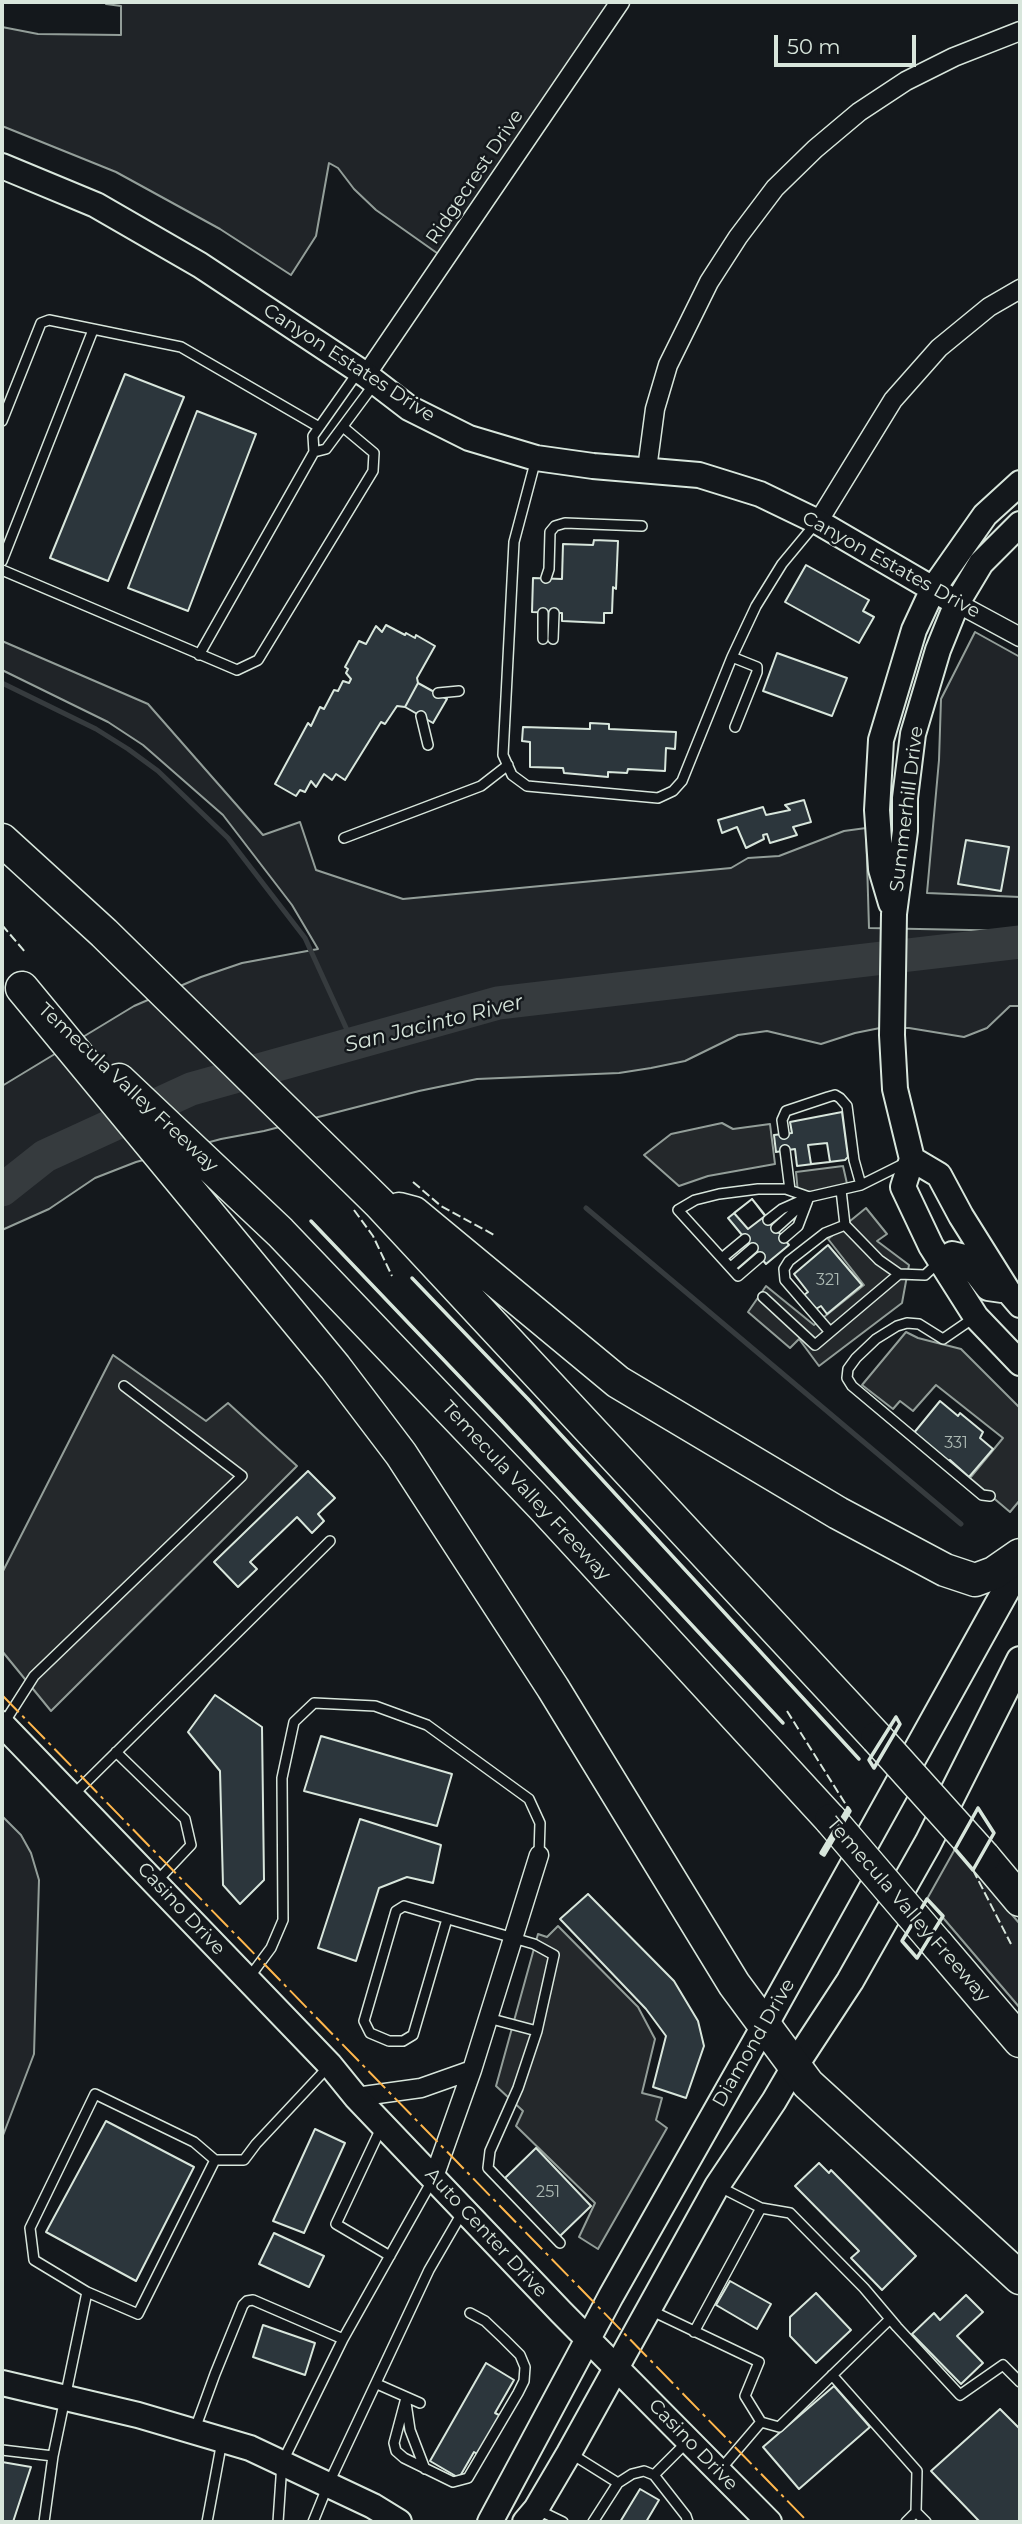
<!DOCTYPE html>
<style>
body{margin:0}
#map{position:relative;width:1022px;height:2524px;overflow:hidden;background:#14181c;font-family:Montserrat,sans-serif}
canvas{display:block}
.frame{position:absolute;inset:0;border:4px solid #d8e6dc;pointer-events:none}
.scale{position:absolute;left:774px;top:35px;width:142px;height:32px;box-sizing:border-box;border:4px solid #d8e6dc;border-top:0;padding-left:9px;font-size:21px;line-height:24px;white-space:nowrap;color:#d8e6dc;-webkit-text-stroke:5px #14181c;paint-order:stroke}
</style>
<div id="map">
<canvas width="1022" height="2524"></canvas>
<div class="frame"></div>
<div class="scale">50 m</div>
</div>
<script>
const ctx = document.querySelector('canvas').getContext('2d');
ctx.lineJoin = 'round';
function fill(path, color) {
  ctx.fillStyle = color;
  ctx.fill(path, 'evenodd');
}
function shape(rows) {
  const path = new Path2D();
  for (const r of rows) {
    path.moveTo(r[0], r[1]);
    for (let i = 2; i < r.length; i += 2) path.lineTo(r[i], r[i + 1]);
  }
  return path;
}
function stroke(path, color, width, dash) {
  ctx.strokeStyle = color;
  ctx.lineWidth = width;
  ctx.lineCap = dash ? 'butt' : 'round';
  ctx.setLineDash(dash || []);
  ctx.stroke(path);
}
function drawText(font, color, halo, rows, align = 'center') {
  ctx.font = font + ' Montserrat,sans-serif';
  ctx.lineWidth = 5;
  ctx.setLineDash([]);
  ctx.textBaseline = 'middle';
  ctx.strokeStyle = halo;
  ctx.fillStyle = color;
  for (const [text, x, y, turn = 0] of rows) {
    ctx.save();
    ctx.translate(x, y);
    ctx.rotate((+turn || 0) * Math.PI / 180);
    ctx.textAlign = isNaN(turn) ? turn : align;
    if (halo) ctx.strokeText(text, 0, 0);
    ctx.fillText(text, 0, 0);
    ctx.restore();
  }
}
const green = shape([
 [106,2,619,2,444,258,376,210,354,189,338,168,329,163,316,236,291,275,220,229,116,172,2,126,2,27,38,34,121,35,121,6,106,4,106,2],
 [975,632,1020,657,1020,897,927,893,939,760,941,699,975,632],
 [2,641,148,704,263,835,300,822,316,870,403,899,731,868,748,858,779,856,844,831,866,828,869,928,1020,931,1020,1006,1010,1006,987,1028,964,1037,909,1028,880,1028,855,1033,821,1044,767,1031,738,1035,685,1061,651,1068,619,1073,477,1079,419,1091,264,1131,221,1139,136,1162,95,1178,49,1209,2,1230,2,1086,134,1006,201,977,242,963,318,949,292,905,223,815,143,745,108,722,2,670,2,641],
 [2,1816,21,1835,31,1853,39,1880,34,2054,2,2138,2,1816],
 [955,1849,1020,1924,1020,2008,927,1899,955,1849]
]);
fill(green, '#202428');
stroke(green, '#939e99', 2);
const parking = shape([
 [722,1123,733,1129,770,1124,775,1164,708,1176,679,1186,644,1155,671,1134,722,1123],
 [843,1166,848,1188,809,1197,798,1193,796,1172,843,1166],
 [866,1208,887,1234,877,1241,909,1265,902,1303,819,1366,799,1339,790,1348,748,1312,766,1286,814,1325,864,1285,828,1239,866,1208],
 [906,1332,918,1338,961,1349,1020,1408,1020,1500,1010,1512,970,1478,1003,1438,936,1385,913,1411,900,1401,893,1409,862,1385,906,1332],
 [113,1355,206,1421,228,1403,297,1466,51,1711,2,1651,2,1573,113,1355],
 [558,1926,638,2007,655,2039,642,2093,662,2098,656,2120,667,2128,598,2249,579,2237,595,2203,516,2126,523,2111,496,2086,538,1934,547,1937,558,1926]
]);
fill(parking, '#24282b');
stroke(parking, '#939e99', 2);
stroke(shape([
 [2,683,96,729,128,749,158,771,228,838,305,938,353,1043],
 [586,1208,961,1524]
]), '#363b3e', 5);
stroke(shape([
 [2,1190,45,1156,191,1089,498,1003,1020,942]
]), '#363b3e', 33);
const building = shape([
 [125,374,184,397,108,581,50,558,125,374],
 [197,411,256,434,188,611,128,588,197,411],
 [594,540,618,541,616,589,613,587,612,613,604,613,604,623,562,621,562,613,532,612,533,578,562,579,563,544,593,545,594,540],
 [806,565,869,600,863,611,874,617,859,643,785,602,806,565],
 [386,625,405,635,406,633,415,638,416,635,435,646,417,678,418,683,405,707,397,706,385,724,381,722,345,780,336,774,332,780,324,774,316,787,311,781,305,792,300,790,296,796,275,784,308,723,311,726,320,707,324,709,334,690,338,691,343,681,349,683,351,679,346,673,348,669,345,667,359,641,366,644,376,626,382,632,386,625],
 [777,653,847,678,832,716,763,691,777,653],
 [418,683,447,699,433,723,405,707,418,683],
 [590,723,609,724,609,729,676,732,675,749,666,748,665,771,628,769,627,773,608,772,608,777,564,773,563,768,530,767,530,742,522,741,523,727,590,729,590,723],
 [804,800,811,822,793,827,797,835,770,843,767,834,763,835,764,839,746,848,737,827,722,833,718,820,763,807,766,815,790,810,785,805,804,800],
 [966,840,1009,847,1001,891,958,884,966,840],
 [842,1112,848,1157,845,1160,797,1166,795,1149,776,1152,774,1135,792,1133,790,1122,842,1112],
 [827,1143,830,1162,811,1164,808,1145,827,1143],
 [752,1199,789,1245,766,1264,728,1218,752,1199],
 [752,1199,765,1216,748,1229,734,1213,752,1199],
 [828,1245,862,1285,827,1314,821,1306,816,1309,804,1295,808,1292,794,1274,828,1245],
 [940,1401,958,1416,960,1413,983,1432,980,1438,993,1449,969,1477,950,1460,946,1462,913,1434,940,1401],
 [308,1471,335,1498,318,1514,324,1521,312,1533,297,1517,250,1562,257,1569,238,1587,214,1562,308,1471],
 [215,1695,262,1727,264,1880,240,1904,223,1885,220,1771,188,1732,215,1695],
 [321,1736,452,1774,437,1826,304,1791,321,1736],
 [360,1819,441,1845,433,1883,407,1877,379,1888,356,1961,318,1948,360,1819],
 [588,1894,674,1981,698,2021,704,2046,686,2098,653,2087,666,2036,646,2009,560,1919,588,1894],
 [106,2121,194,2167,136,2281,46,2232,106,2121],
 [315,2129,345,2143,304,2233,273,2221,315,2129],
 [536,2148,591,2206,560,2236,505,2178,536,2148],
 [819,2163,829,2173,831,2170,916,2256,882,2290,851,2258,859,2251,795,2186,819,2163],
 [274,2233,324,2256,309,2287,259,2264,274,2233],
 [730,2281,771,2304,757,2329,716,2305,730,2281],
 [816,2293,851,2330,816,2363,790,2336,790,2317,816,2293],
 [966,2295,983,2312,957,2336,983,2363,961,2384,912,2334,934,2313,940,2320,966,2295],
 [263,2325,315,2343,305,2375,253,2357,263,2325],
 [486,2363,514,2380,495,2413,503,2417,481,2456,474,2452,459,2478,430,2461,486,2363],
 [834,2386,870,2427,799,2489,763,2447,834,2386],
 [1000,2409,1020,2429,1020,2522,980,2522,931,2471,1000,2409],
 [2,2462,31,2467,13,2522,2,2522,2,2462],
 [640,2489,659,2500,646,2522,620,2522,640,2489]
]);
fill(building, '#2c363c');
stroke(building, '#d8e6dc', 2);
const lane = shape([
 [358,372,313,436,314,452,326,449,375,383],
 [2,421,41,323,49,320,181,347,319,427],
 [536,459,514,542,503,755,512,775,527,786,658,798,673,791,682,781,732,657,756,606,782,564,816,523],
 [2,561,93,330],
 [2,570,237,670,258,660,373,471,374,453,343,427],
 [546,578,549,569,550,532,555,526,565,523,642,526],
 [543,639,543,613],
 [553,639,554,613],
 [199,655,314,452],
 [732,657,757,667,757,672,735,727],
 [438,693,459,691],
 [421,716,428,745],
 [344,838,481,786,508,765],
 [784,1134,782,1120,786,1111,828,1097,835,1095,840,1098,847,1106,854,1160,861,1185],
 [785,1150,790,1190],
 [841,1190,845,1225,879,1260,899,1274,925,1275,939,1262],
 [768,1220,782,1209,809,1197,861,1185,907,1162],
 [776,1228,806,1201],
 [784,1238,798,1226,809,1197],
 [760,1257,738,1276,678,1210,695,1200,719,1194,758,1189,786,1189,809,1197],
 [722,1258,745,1239],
 [731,1267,753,1248],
 [763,1297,815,1345,899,1274],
 [975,1317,943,1339,919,1324,907,1323,897,1326,876,1339,856,1358,848,1369,847,1378,852,1386,982,1495,990,1496],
 [830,1332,785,1280,784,1269,789,1261,825,1233,845,1225],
 [4,1723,34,1676,242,1476,124,1386],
 [116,1752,185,1819,191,1845,157,1881],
 [74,1794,330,1541],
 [447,1919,413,2035,403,2041,389,2041,370,2033,364,2021,396,1911,404,1906,534,1944,554,1955,537,2031,488,2018],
 [248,1979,271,1948,283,1920,282,1778,294,1722,314,1703,375,1706,427,1725,529,1799,540,1823,539,1855],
 [537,2031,518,2088,490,2151,488,2168,560,2243],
 [382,2126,336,2224,390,2256],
 [718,2186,761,2208,790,2213,864,2288,897,2327,960,2395,1003,2365,1020,2382],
 [87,2292,34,2260,30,2228,95,2094,194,2142,215,2160],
 [650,2310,759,2362,745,2396,761,2422,720,2470],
 [694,2332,761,2208],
 [832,2375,917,2471,916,2512,926,2522],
 [377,2384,420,2403],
 [406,2398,394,2443,396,2451,404,2458,453,2482,468,2478,518,2393,524,2381,525,2367,520,2355,504,2339,485,2321,470,2313],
 [406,2403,410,2430,425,2469],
 [761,2422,779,2427,890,2319],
 [195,2429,215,2374,243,2305,247,2301,253,2300,343,2339],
 [2,2450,53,2456],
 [570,2453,618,2483],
 [654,2475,688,2441],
 [536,2509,563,2522],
 [44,2522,53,2456,87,2292,138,2314,215,2160,244,2160,256,2144,329,2066],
 [207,2522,222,2441],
 [278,2522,282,2463,343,2339,433,2179],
 [313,2522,328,2485,429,2270,462,2213],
 [593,2522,618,2483,632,2474,644,2471,654,2475,686,2516,688,2522],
 [906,2522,916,2512]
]);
const street = shape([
 [366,375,620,2],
 [647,469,655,409,668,365,709,282,738,237,775,188,815,149,859,112,906,81,954,57,1020,31],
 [818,522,893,400,939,348,989,307,1020,289],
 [957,603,1020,637],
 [356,2097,421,2088,472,2070],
 [434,2177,472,2070,539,1855]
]);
const secondary = shape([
 [2,166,96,205,200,265,366,375,409,408,469,438,536,458,593,466,699,475,760,494,818,522,957,603],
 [1020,524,981,563,957,603,938,650,913,734,905,798,905,831,894,914,892,1035,895,1089,912,1159,903,1187,931,1246,976,1317,1020,1363],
 [891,903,881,869,877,810,881,740,914,630,933,589,985,515,1020,483],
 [912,1159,939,1175,961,1216,1008,1291,1020,1305],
 [940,1261,952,1254,964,1257,988,1288,1002,1290],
 [2,1724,330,2065,356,2097,561,2312,769,2522],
 [2,2383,138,2415,250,2448,373,2506,399,2522],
 [490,2522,611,2296,765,2024],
 [525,2522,536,2509,569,2453,717,2186,774,2101,795,2065]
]);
const primary = shape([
 [765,2024,1020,1565],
 [795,2065,850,1981,928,1843,1020,1660]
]);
const highway = shape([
 [2,840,104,933,380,1204,877,1738],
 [22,988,335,1367,401,1454,553,1688,734,1984,808,2084,1020,2278],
 [119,1080,280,1232,544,1508,831,1820],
 [399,1209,414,1213,618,1382,838,1513,945,1570,975,1580,994,1573,1020,1555],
 [984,1857,1020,1900],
 [937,1944,1020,2041]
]);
stroke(lane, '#d8e6dc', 12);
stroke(street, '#d8e6dc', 21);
stroke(secondary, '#d8e6dc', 28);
stroke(primary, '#d8e6dc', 30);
stroke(highway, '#d8e6dc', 35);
stroke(lane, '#14181c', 9);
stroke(street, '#14181c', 18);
stroke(secondary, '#14181c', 24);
stroke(primary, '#14181c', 26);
stroke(highway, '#14181c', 32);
const highwayBridge = shape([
 [877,1738,984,1857],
 [831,1820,937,1944]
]);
stroke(highwayBridge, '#d8e6dc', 35, []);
stroke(highwayBridge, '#14181c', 32);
stroke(shape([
 [2,925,26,953],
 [413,1182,441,1206,496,1236],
 [354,1210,373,1236,392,1276],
 [787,1711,848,1808],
 [973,1870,1011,1944]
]), '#d8e6dc', 2, [9, 3.5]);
stroke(shape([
 [311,1221,500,1419,783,1723],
 [412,1278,529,1400,859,1759],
 [896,1717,900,1724,874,1768,869,1760,896,1717],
 [848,1808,850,1811,824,1855,821,1853,848,1808],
 [978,1808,994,1833,973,1870,955,1849,978,1808],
 [927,1899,943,1916,917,1958,902,1941,927,1899]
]), '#d8e6dc', 3.5);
stroke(shape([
 [2,1695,808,2522]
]), '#ffb74d', 2, [24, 5, 3.5, 5]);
drawText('16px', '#adbab4', null, [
 ["321",828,1280],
 ["331",956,1443],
 ["251",548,2192]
]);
drawText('19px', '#d8e6dc', '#14181c', [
 ["Ridgecrest Drive",475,177,-56],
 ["Canyon Estates Drive",349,363,33],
 ["Canyon Estates Drive",891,565,29],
 ["Summerhill Drive",907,809,-83],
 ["Temecula Valley Freeway",128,1088,43],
 ["Temecula Valley Freeway",526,1491,47],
 ["Casino Drive",181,1909,47],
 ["Temecula Valley Freeway",908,1910,49],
 ["Diamond Drive",754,2043,-60],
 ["Auto Center Drive",486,2233,47],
 ["Casino Drive",693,2445,46]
]);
drawText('italic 21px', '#d8e6dc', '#14181c', [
 ["San Jacinto River",434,1024,-14]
]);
</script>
